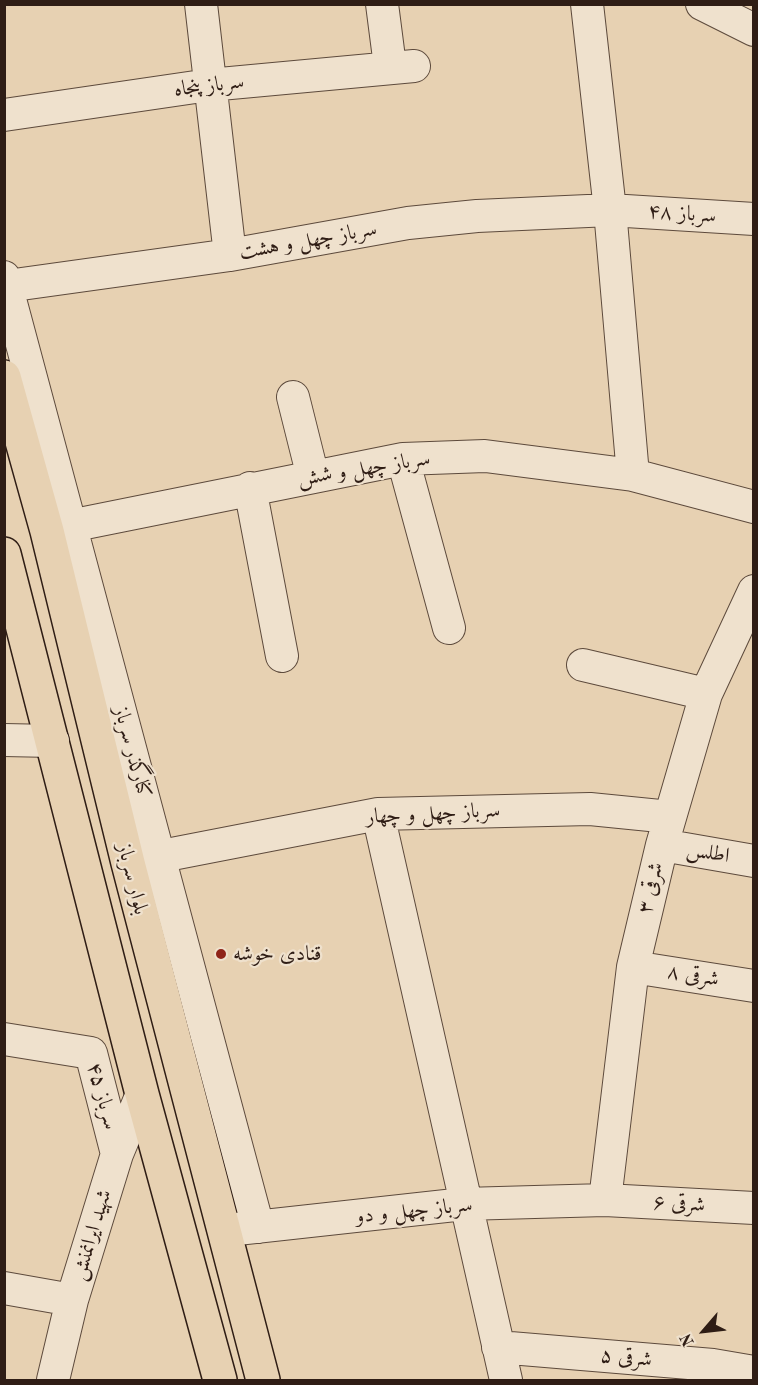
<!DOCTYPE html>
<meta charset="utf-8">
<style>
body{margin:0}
#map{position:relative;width:758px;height:1385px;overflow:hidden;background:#e7d1b2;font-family:"Old Standard TT",serif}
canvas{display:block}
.frame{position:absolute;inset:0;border:6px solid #2f1d15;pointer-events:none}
.north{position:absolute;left:674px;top:1301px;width:60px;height:60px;-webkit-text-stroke:4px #efe1cd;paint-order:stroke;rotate:242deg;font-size:16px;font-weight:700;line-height:24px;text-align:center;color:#2f1d15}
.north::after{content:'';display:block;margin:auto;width:21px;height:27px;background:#2f1d15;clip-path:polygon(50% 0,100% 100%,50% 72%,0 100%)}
</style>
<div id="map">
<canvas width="758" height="1385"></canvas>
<div class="frame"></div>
<div class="north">N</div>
</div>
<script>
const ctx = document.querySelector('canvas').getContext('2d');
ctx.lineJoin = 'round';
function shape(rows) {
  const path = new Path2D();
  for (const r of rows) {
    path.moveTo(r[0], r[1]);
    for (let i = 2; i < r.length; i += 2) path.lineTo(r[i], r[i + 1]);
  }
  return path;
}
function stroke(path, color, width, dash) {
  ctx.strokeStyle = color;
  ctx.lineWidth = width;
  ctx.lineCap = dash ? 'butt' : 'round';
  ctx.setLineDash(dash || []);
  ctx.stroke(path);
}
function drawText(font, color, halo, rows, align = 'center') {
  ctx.font = font + ' "Old Standard TT",Amiri,serif';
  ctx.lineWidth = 4.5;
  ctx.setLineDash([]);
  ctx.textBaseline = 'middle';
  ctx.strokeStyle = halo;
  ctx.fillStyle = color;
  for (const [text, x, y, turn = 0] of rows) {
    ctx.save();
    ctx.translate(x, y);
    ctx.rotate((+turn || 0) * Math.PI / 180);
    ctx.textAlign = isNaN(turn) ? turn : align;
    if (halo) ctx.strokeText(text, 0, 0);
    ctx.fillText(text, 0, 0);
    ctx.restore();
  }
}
const minor = shape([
 [201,4,230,255],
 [382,4,390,66],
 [587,4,610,210,633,475],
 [702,4,754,30],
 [4,115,209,85,414,66],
 [4,277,258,1227],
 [7,286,230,255,408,223,477,216,610,210,754,219],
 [293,397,313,477],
 [403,459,449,628],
 [250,488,282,656],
 [50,530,403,459,485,456,633,475,754,507],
 [583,665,706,694],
 [4,740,53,741],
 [378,814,506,1380],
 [662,845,754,861],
 [141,860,378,814,590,809,670,817],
 [633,967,754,986],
 [4,1039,91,1053,117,1154],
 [605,1200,633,967,662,845,706,694,754,591],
 [237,1229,464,1204,605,1200,754,1208],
 [4,1288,72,1300],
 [498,1347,713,1365,754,1372],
 [53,1380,72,1300,117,1154,142,1094]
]);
const major = shape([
 [4,377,47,531,128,863,263,1380],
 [4,554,142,1094,220,1380]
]);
stroke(minor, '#5d4a3c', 34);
stroke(major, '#2f1d15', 36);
stroke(minor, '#efe1cd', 32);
stroke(major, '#e7d1b2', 33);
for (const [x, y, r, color] of [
 [221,954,6,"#8f2418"]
]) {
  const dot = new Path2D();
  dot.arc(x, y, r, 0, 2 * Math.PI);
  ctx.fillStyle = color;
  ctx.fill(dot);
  stroke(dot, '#efe1cd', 2);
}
drawText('21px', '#2f1d15', '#efe1cd', [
 ["سرباز پنجاه",209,86,-7],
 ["سرباز ۴۸",682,214,4],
 ["سرباز چهل و هشت",308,241,-10],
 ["سرباز چهل و شش",364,469,-9],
 ["کنارگذر سرباز",132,752,75],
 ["سرباز چهل و چهار",433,814,-3],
 ["اطلس",708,853,10],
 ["بلوار سرباز",132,879,76],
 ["شرقی ۳",651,888,-77],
 ["۸ شرقی",693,976,9],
 ["سرباز ۴۵",102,1096,75],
 ["۶ شرقی",679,1204,3],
 ["سرباز چهل و دو",414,1211,-6],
 ["شهید ایرانمنش",92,1235,-73],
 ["شرقی ۵",626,1358,5]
]);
drawText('21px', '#2f1d15', '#efe1cd', [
 ["قنادی خوشه",233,954]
], 'left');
</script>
